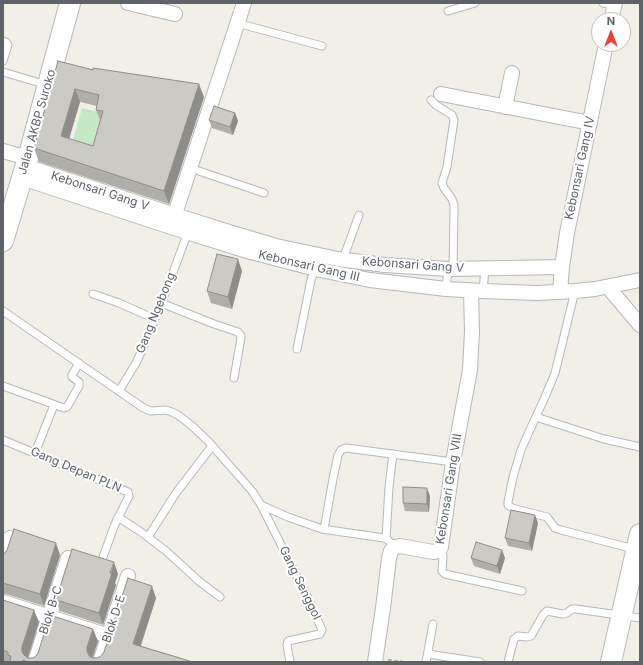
<!DOCTYPE html>
<style>
body{margin:0}
#map{position:relative;width:643px;height:665px;overflow:hidden;background:#f1efe8;font-family:Inter,sans-serif}
canvas{display:block}
.frame{position:absolute;inset:0;border:4px solid #5f6368;pointer-events:none}
.north{position:absolute;left:591px;top:12px;width:40px;height:40px;box-sizing:border-box;background:#fff;border:1px solid #bfc1c3;border-radius:50%;rotate:0deg;font-size:11px;font-weight:700;line-height:16px;text-align:center;color:#5f6368}
.north::after{content:'';display:block;margin:auto;width:14px;height:18px;background:#ea4335;clip-path:polygon(50% 0,100% 100%,50% 72%,0 100%)}
</style>
<div id="map">
<canvas width="643" height="665"></canvas>
<div class="frame"></div>
<div class="north">N</div>
</div>
<script>
const ctx = document.querySelector('canvas').getContext('2d');
ctx.lineJoin = 'round';
function fill(path, color) {
  ctx.fillStyle = color;
  ctx.fill(path, 'evenodd');
}
function shape(rows) {
  const path = new Path2D();
  for (const r of rows) {
    path.moveTo(r[0], r[1]);
    for (let i = 2; i < r.length; i += 2) path.lineTo(r[i], r[i + 1]);
  }
  return path;
}
function stroke(path, color, width, dash) {
  ctx.strokeStyle = color;
  ctx.lineWidth = width;
  ctx.lineCap = dash ? 'butt' : 'round';
  ctx.setLineDash(dash || []);
  ctx.stroke(path);
}
function drawText(font, color, halo, rows, align = 'center') {
  ctx.font = font + ' Inter,sans-serif';
  ctx.lineWidth = 4;
  ctx.setLineDash([]);
  ctx.textBaseline = 'middle';
  ctx.strokeStyle = halo;
  ctx.fillStyle = color;
  for (const [text, x, y, turn = 0] of rows) {
    ctx.save();
    ctx.translate(x, y);
    ctx.rotate((+turn || 0) * Math.PI / 180);
    ctx.textAlign = isNaN(turn) ? turn : align;
    if (halo) ctx.strokeText(text, 0, 0);
    ctx.fillText(text, 0, 0);
    ctx.restore();
  }
}
fill(shape([
 [82,108,102,113,91,153,71,147]
]), '#c5e8c5');
const lane = shape([
 [603,3,614,5],
 [448,11,475,3],
 [237,23,322,46],
 [3,41,6,42,8,45,3,61],
 [3,72,47,85],
 [431,100,436,105,452,115,454,120,447,167,442,183,444,188,452,199,454,205,454,212,453,269],
 [190,168,264,193],
 [343,259,359,215],
 [446,289,448,269],
 [483,291,485,269],
 [575,291,555,373,545,397,529,432,521,450,513,477,508,502,508,505,512,508,547,517,555,528,561,530,634,549],
 [93,294,119,303,155,319],
 [161,303,214,324,238,332,241,336,241,338,234,378],
 [3,311,142,407,150,411,166,410,172,412,178,415,191,425,208,441,252,491,261,505,307,596,322,630,320,634,288,641,287,645,290,662],
 [297,349,311,280,315,268],
 [3,386,64,408,67,407,79,386,79,382,72,377,72,375,79,363],
 [119,391,136,363,142,350,165,294,188,232],
 [536,417,604,439,640,447],
 [3,440,128,492,129,496,115,524,103,557],
 [35,453,54,405],
 [261,505,288,517,322,529,384,538,388,540,395,547],
 [118,517,141,532,166,551,200,582,220,597],
 [324,529,333,479,338,455,341,450,346,448,453,462],
 [148,537,176,493,212,446],
 [386,539,389,487,393,454],
 [439,551,443,556,442,571,445,574,522,591],
 [428,654,480,662],
 [426,662,433,624],
 [508,662,514,639,518,636,527,637,531,636,543,615,547,611,563,614,567,613,572,609,576,609,640,618]
]);
const street = shape([
 [128,3,175,14],
 [611,20,615,3],
 [441,94,590,123],
 [505,107,512,73],
 [3,151,28,158],
 [25,166,175,215,232,233,276,246,338,259,385,265,448,269,562,267],
 [22,178,171,227,247,251,320,270,370,280,446,289,483,291,537,293,575,291,595,289,640,280],
 [172,223,244,3],
 [608,287,640,325],
 [560,292,562,267,567,233,606,44],
 [3,559,10,538],
 [3,602,109,636],
 [35,662,68,558],
 [100,662,128,576],
 [375,662,383,608,389,558,391,551,395,547,400,546,433,552,439,551,441,547,453,462,470,370,472,331,471,291]
]);
const secondary = shape([
 [3,241,28,158,70,3],
 [611,662,640,534]
]);
stroke(lane, '#b5b8bc', 9);
stroke(street, '#b5b8bc', 16);
stroke(secondary, '#b6babf', 22);
stroke(shape([
 [388,660,403,662]
]), '#9cc7a9', 2.5, [4, 2]);
stroke(lane, '#fff', 7);
stroke(street, '#fff', 14);
stroke(secondary, '#fff', 20);
fill(shape([
 [58,61,204,97,169,204,39,162,34,148],
 [80,102,97,106,96,110,100,120,93,146,69,139],
 [235,113,238,121,233,135,212,128,209,120],
 [242,271,232,309,211,303,207,291],
 [430,496,429,512,405,511,403,503],
 [538,523,532,551,508,546,505,538],
 [3,555,60,555,44,606,6,594,3,594],
 [471,558,505,558,500,574,474,566],
 [118,574,115,583,116,585,103,625,60,611,56,600],
 [156,598,141,646,193,662,6,662,3,661,3,600,39,622,28,658,33,658,98,641,93,657,97,658,101,656]
]), '#afaea9');
fill(shape([
 [199,84,204,97,169,204,164,191],
 [75,89,80,102,66,149,61,136],
 [235,113,238,121,233,135,230,127],
 [238,259,242,271,232,309,228,297],
 [427,488,430,496,429,512,427,504],
 [535,515,538,523,532,551,529,543],
 [56,543,60,555,44,606,40,594],
 [502,550,505,558,500,574,497,566],
 [114,562,118,574,115,583,116,585,103,625,99,613],
 [152,586,156,598,137,656,133,644],
 [34,610,39,622,27,660,22,652,22,647],
 [93,629,98,641,92,659,87,651,87,647]
]), '#8f8d8a');
const building = shape([
 [58,61,93,70,93,68,199,84,164,191,34,148,58,61],
 [75,89,99,95,96,110,103,111,93,146,61,136,75,89],
 [214,106,235,113,230,127,209,120,214,106],
 [217,254,238,259,228,297,207,291,217,254],
 [403,487,427,488,427,504,403,503,403,487],
 [511,510,535,515,529,543,505,538,511,510],
 [14,529,56,543,40,594,3,583,3,555,7,550,14,529],
 [476,542,502,550,497,566,471,558,476,542],
 [72,549,114,562,110,573,112,573,99,613,56,600,72,549],
 [128,578,152,586,133,644,193,662,28,662,23,660,22,662,10,662,11,656,8,655,8,652,3,650,3,600,34,610,22,647,22,652,24,655,28,658,33,658,36,656,38,653,50,615,93,629,87,647,87,651,89,656,93,658,97,658,101,656,104,652,128,578]
]);
fill(building, '#cccac5');
stroke(building, '#8f8d8a', 1);
drawText('12px', '#5f6368', '#fff', [
 ["Jalan AKBP Suroko",37,122,-74],
 ["Kebonsari Gang IV",580,168,-78],
 ["Kebonsari Gang V",100,191,18],
 ["Kebonsari Gang V",413,265,4],
 ["Kebonsari Gang III",309,266,13],
 ["Gang Ngebong",156,313,-68],
 ["Gang Depan PLN",76,470,23],
 ["Kebonsari Gang VIII",449,489,-81],
 ["Gang Senggol",300,583,64],
 ["Blok B-C",51,610,-72],
 ["Blok D-E",114,619,-72]
]);
</script>
